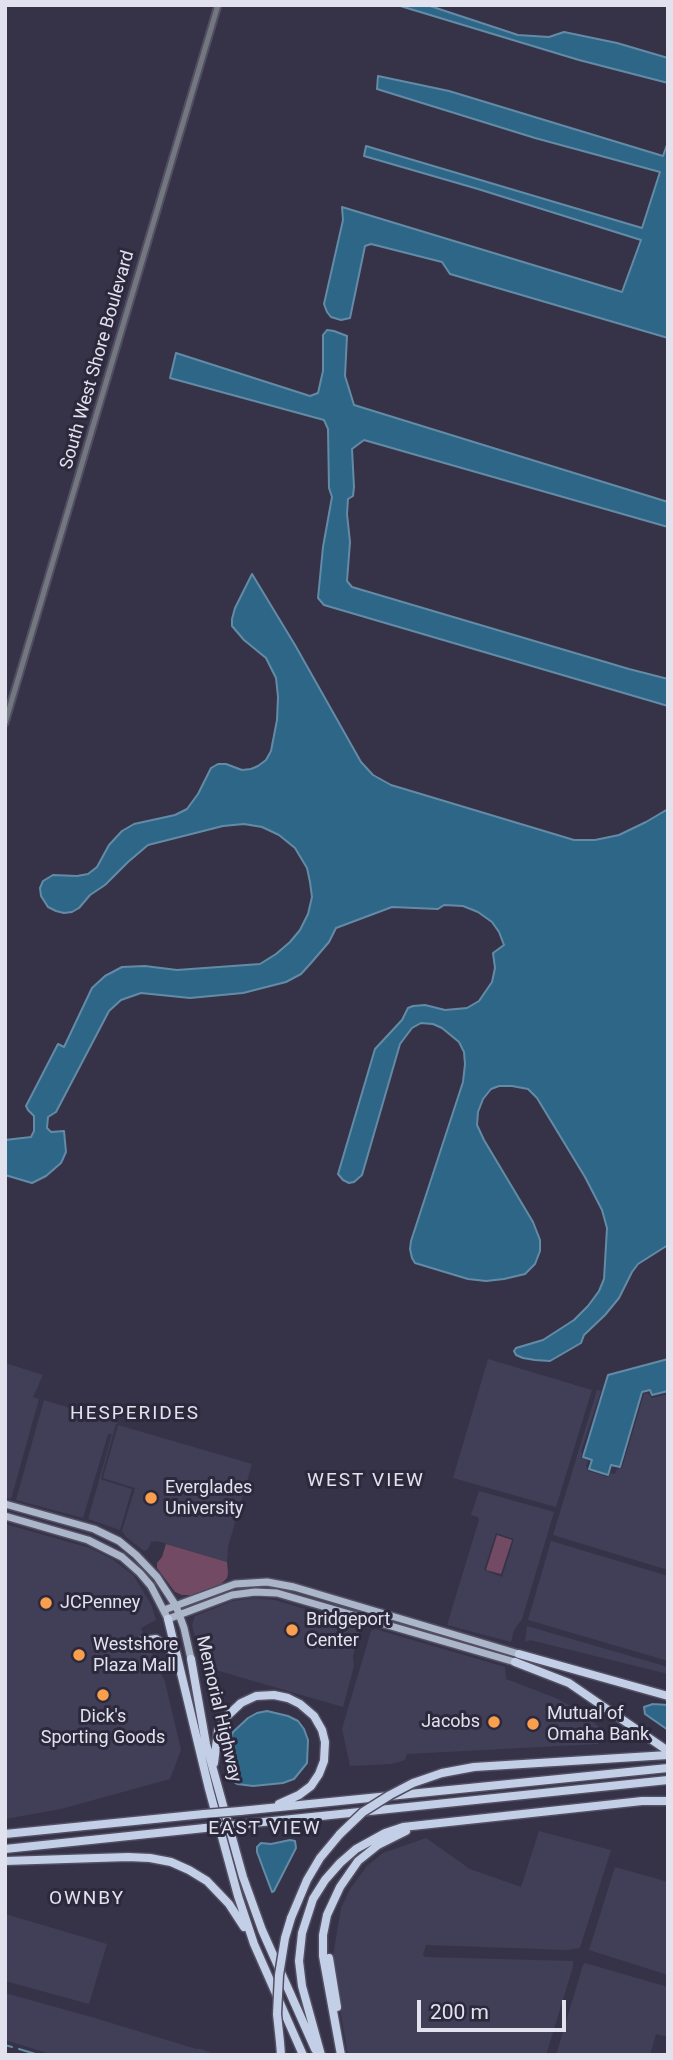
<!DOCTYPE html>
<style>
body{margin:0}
#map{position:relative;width:673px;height:2060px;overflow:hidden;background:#363348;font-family:Roboto,sans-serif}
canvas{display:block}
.frame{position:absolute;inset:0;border:7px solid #e2e1ee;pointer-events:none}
.scale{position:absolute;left:417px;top:2000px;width:149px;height:32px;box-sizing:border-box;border:4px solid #e2e1ee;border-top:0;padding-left:9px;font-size:21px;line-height:24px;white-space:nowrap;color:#e2e1ee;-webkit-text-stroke:5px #2c293d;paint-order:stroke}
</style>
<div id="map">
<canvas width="673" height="2060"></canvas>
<div class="frame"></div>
<div class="scale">200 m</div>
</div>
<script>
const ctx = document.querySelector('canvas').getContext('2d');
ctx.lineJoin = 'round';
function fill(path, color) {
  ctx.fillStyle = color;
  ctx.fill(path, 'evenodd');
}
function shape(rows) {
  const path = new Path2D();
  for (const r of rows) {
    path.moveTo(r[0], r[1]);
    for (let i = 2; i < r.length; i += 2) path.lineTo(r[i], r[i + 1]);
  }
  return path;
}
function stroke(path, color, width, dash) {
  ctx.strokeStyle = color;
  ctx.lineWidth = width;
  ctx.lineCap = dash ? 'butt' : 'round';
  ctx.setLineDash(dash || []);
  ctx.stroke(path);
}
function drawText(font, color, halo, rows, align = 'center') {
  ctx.font = font + ' Roboto,sans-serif';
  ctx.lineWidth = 6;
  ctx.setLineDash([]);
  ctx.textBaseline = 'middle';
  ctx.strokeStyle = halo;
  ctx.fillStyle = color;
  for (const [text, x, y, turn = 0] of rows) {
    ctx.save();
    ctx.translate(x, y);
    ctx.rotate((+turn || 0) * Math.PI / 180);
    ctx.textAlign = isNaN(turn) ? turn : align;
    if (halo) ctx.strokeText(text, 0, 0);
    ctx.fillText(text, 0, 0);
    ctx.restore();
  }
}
fill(shape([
 [488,1359,592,1390,556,1507,453,1478],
 [5,1363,43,1375,33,1397,39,1399,11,1499,5,1497],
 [597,1390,601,1391,581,1451,582,1453,581,1457,588,1461,586,1466,588,1471,608,1477,611,1473,615,1474,617,1469,622,1468,644,1394,648,1393,652,1398,668,1394,668,1570,553,1535],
 [44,1400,131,1427,119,1423,116,1424,101,1478,102,1480,132,1489,120,1530,88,1519,112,1434,108,1434,83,1518,16,1500],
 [118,1425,252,1464,228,1547,227,1562,157,1541,151,1542,148,1549,144,1551,126,1537,122,1531,135,1488,103,1478],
 [479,1491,554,1512,522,1619,514,1630,511,1642,447,1625,479,1520,478,1517,471,1515],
 [496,1533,514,1539,502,1577,484,1570],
 [5,1524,90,1548,112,1559,133,1575,151,1604,156,1620,141,1628,165,1682,181,1750,170,1779,61,1809,5,1819],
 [551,1541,668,1576,668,1661,528,1620],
 [254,1598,275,1600,361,1626,353,1656,354,1666,343,1707,212,1669,200,1659,192,1625,195,1616,233,1601],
 [527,1626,668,1667,668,1674,530,1640,525,1642],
 [375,1629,505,1667,506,1679,556,1698,578,1710,603,1730,598,1744,407,1754,405,1760,392,1764,350,1766,342,1729,371,1631],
 [539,1831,611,1850,580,1948,567,1950,426,1945,423,1955,425,1957,573,1961,573,1967,546,2055,348,2055,335,1980,333,1956,341,1908,350,1889,367,1866,383,1853,426,1838,470,1869,521,1887],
 [615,1867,668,1882,668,1975,589,1950],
 [5,1914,107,1944,89,2004,5,1981],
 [585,1963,668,1987,668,2037,656,2034,650,2055,556,2055,583,1965],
 [5,1993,95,2018,196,2049,201,2049,217,2055,54,2055,5,2040]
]), '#413e58');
fill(shape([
 [497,1535,512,1540,501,1574,486,1570],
 [166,1544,227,1562,228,1573,227,1578,221,1584,191,1595,182,1595,175,1592,157,1568,157,1563,162,1557]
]), '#734a64');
const water = shape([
 [397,5,427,5,518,35,549,37,564,32,617,43,668,58,668,83,579,60,397,5],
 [378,76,449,91,663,156,668,142,668,338,450,274,442,262,371,244,365,246,350,318,341,320,331,317,327,312,324,304,343,220,342,207,622,292,641,240,478,189,364,156,366,146,642,228,660,172,535,138,377,89,378,76],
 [327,330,334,331,347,336,345,376,354,405,668,502,668,527,364,440,352,449,354,487,353,496,348,499,347,514,350,542,347,581,352,587,629,669,668,679,668,706,324,605,318,598,323,547,332,497,329,488,328,429,324,420,170,378,176,353,310,396,318,393,323,371,323,335,327,330],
 [252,574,295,645,361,762,373,775,391,785,574,840,595,840,619,835,646,822,668,809,668,1245,638,1264,632,1272,619,1298,605,1315,584,1335,581,1343,550,1361,535,1360,523,1358,516,1355,514,1351,516,1348,543,1340,557,1331,574,1320,588,1306,599,1291,604,1279,607,1228,602,1210,585,1177,537,1098,528,1089,512,1086,499,1086,491,1089,483,1099,478,1112,477,1125,484,1140,533,1222,540,1240,540,1251,535,1264,525,1274,504,1279,486,1281,468,1279,415,1263,412,1258,410,1249,411,1241,463,1082,465,1064,464,1052,459,1042,442,1028,433,1024,421,1023,412,1028,400,1044,362,1175,354,1182,349,1183,343,1180,338,1174,375,1049,402,1020,408,1008,413,1006,425,1005,445,1010,467,1008,479,1001,492,982,495,968,493,953,504,945,499,932,492,922,478,912,463,906,444,905,438,909,392,907,336,928,329,942,311,963,301,974,286,982,243,993,190,998,141,993,121,1000,109,1011,56,1112,48,1117,47,1128,51,1132,64,1131,66,1152,61,1163,46,1176,32,1183,5,1175,5,1140,31,1137,34,1131,34,1116,28,1110,26,1106,58,1044,64,1047,92,988,105,976,122,967,145,966,177,970,260,964,276,954,290,942,300,930,308,914,312,897,310,882,307,868,295,848,279,835,262,827,244,824,223,826,148,845,128,862,105,885,90,895,79,908,72,912,64,913,56,911,48,907,41,896,40,888,43,881,53,875,77,876,88,874,97,867,109,845,122,831,134,824,175,815,187,809,198,794,211,768,218,764,226,764,242,770,251,769,258,766,266,760,271,751,277,720,278,697,276,678,266,658,244,640,232,626,232,619,235,608,252,574],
 [668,1359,668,1391,652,1395,650,1390,642,1392,620,1467,611,1465,608,1475,589,1469,592,1460,583,1457,608,1375,668,1359],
 [653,1704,668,1705,668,1730,645,1714,644,1707,653,1704],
 [267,1711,288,1716,298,1721,304,1729,308,1740,307,1763,294,1779,283,1783,253,1786,237,1784,231,1780,226,1766,226,1755,233,1732,248,1718,257,1713,267,1711],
 [290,1840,295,1841,296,1848,274,1891,272,1892,257,1852,257,1847,261,1843,271,1844,290,1840]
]);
fill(water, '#2e6687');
stroke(water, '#648ba6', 2);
stroke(shape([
 [5,2045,12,2047],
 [19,2049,39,2055]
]), '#648ba6', 2);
const tertiary = shape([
 [5,723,218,5]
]);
const primary = shape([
 [5,1504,94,1529,119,1541,136,1555,157,1577,176,1606,184,1628,191,1659],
 [5,1516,88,1540,122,1557,140,1573,151,1586,168,1619,232,1595,255,1592,277,1593,515,1662],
 [164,1610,235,1584,267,1582,294,1587,519,1654]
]);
const motorway = shape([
 [168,1619,209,1789,238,1896,254,1944,303,2055],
 [142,1641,156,1639,175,1653],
 [519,1654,668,1696],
 [191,1659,206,1744,243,1877,262,1930,315,2049],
 [515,1662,569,1683,668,1751],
 [214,1763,218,1731,224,1719,241,1703,256,1696,274,1695,288,1698,300,1704,314,1716,322,1730,325,1742,324,1761,319,1774,311,1786,299,1795,279,1804],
 [442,1773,474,1767,668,1755],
 [240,1811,668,1768],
 [244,1824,668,1780],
 [5,1834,204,1814],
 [5,1849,205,1828],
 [5,1861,128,1857,150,1858,171,1862,189,1870,207,1881,229,1904,244,1927],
 [291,1918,307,1880,320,1858,340,1834],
 [329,1958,337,2007],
 [280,2042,281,2055],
 [321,2055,302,1986,299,1961,302,1933,313,1899,325,1880,340,1863,356,1849,385,1833,403,1827,642,1801,668,1801],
 [341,2055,323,1956,323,1935,327,1915,340,1887,358,1861,378,1845,406,1831]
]);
stroke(tertiary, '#524f63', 9);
stroke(primary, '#524f63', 10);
stroke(motorway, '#524f63', 11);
stroke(tertiary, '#727780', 5);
stroke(primary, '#acb6ca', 7);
stroke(motorway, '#c3cfe7', 8);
const motorwayBridge = shape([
 [204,1814,240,1811],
 [205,1828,244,1824],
 [340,1834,363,1812,390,1795,413,1783,442,1773],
 [280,2042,277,2014,279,1975,285,1938,291,1918]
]);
stroke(motorwayBridge, '#524f63', 11, []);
stroke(motorwayBridge, '#c3cfe7', 8);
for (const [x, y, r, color] of [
 [151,1498,7,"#fa9f4e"],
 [46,1603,7,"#fa9f4e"],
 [292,1630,7,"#fa9f4e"],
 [79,1655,7,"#fa9f4e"],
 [103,1695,7,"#fa9f4e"],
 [494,1722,7,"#fa9f4e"],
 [533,1724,7,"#fa9f4e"]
]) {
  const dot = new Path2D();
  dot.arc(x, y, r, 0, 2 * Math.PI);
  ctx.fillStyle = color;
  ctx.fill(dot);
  stroke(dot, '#2c293d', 2.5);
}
drawText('18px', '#e2e1ee', '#2c293d', [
 ["South West Shore Boulevard",98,360,-74],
 ["Memorial Highway",218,1709,77]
]);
drawText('18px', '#e2e1ee', '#2c293d', [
 ["Everglades",165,1488],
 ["University",165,1509],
 ["JCPenney",60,1603],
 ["Bridgeport",306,1620],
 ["Center",306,1641],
 ["Westshore",93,1645],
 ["Plaza Mall",93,1666],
 ["Mutual of",547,1714],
 ["Omaha Bank",547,1735],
 ["Dick's",103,1717,"center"],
 ["Sporting Goods",103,1738,"center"],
 ["Jacobs",480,1722,"right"]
], 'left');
ctx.letterSpacing = '2px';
drawText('19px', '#e2e1ee', '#2c293d', [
 ["HESPERIDES",135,1414],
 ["WEST VIEW",366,1481],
 ["EAST VIEW",265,1829],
 ["OWNBY",87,1899]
]);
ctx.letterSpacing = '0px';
</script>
